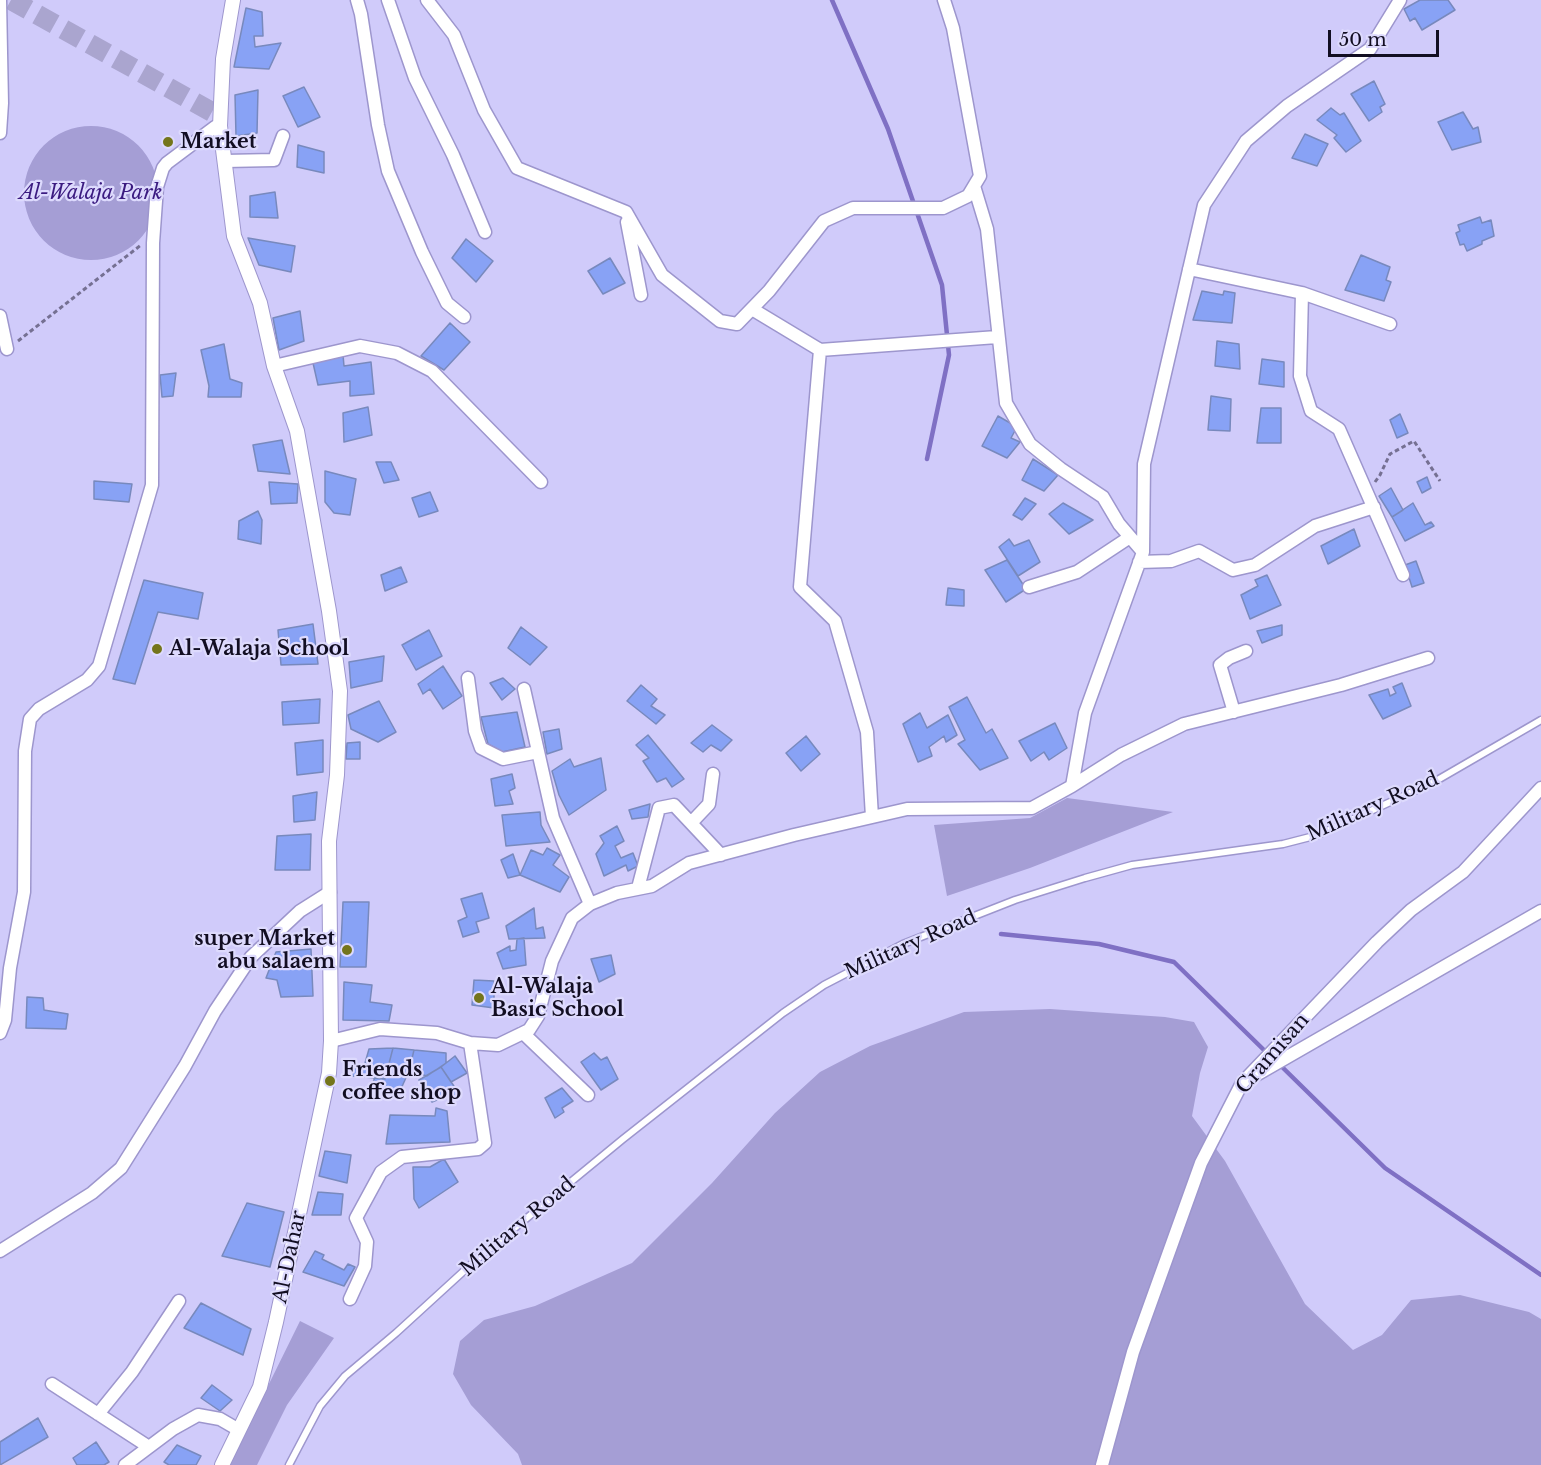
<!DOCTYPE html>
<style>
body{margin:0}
#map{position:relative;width:1541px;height:1465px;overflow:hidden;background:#d0cbfa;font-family:"Libre Baskerville",serif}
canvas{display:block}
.scale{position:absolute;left:1328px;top:30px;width:111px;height:27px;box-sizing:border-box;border:3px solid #120e22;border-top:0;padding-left:8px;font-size:18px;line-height:21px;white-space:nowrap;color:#120e22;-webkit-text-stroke:4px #dddafd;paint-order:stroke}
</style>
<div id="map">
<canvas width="1541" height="1465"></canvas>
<div class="scale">50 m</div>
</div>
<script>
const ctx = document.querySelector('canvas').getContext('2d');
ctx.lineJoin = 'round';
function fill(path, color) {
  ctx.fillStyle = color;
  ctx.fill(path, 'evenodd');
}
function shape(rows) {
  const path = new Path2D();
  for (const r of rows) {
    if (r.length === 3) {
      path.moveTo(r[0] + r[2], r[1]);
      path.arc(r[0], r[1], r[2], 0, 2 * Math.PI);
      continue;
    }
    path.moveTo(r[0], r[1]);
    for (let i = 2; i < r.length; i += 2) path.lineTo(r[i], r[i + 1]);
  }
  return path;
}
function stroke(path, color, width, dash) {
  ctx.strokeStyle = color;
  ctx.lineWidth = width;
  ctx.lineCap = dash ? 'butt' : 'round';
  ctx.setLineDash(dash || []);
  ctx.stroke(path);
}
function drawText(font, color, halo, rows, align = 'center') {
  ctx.font = font + ' "Libre Baskerville",serif';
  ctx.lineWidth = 4.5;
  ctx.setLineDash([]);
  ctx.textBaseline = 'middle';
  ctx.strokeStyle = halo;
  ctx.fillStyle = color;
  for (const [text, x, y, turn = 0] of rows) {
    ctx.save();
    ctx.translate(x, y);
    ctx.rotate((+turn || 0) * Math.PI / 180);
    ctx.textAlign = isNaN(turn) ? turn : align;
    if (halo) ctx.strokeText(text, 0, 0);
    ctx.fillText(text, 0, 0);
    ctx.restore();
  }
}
fill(shape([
 [91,193,67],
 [1067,798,1173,812,1030,868,947,896,934,825,1030,818],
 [1050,1009,1165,1017,1194,1022,1208,1047,1200,1073,1192,1116,1225,1161,1305,1304,1353,1350,1382,1335,1411,1300,1460,1295,1529,1312,1541,1319,1541,1465,522,1465,518,1454,471,1405,453,1374,460,1341,484,1320,535,1306,632,1263,712,1183,775,1113,820,1072,870,1046,964,1012],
 [300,1321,334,1338,287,1405,257,1465,229,1465]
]), '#a59ed5');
stroke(shape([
 [832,0,888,129,942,285,949,355,927,459],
 [1001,934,1099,944,1174,962,1267,1053],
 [1278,1063,1385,1168,1541,1275]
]), '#7f70c4', 4.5);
const building = shape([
 [1420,0,1448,0,1455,10,1422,30,1415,18,1410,21,1404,9,1420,0],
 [246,8,262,12,263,36,254,36,255,47,281,43,269,69,234,67,246,8],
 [1374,81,1385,104,1380,107,1382,112,1369,121,1351,94,1374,81],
 [304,87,320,117,298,127,283,96,304,87],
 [258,90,257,133,236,136,235,95,258,90],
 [1331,108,1340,115,1344,113,1361,141,1346,152,1334,138,1337,135,1317,120,1331,108],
 [1463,112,1473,129,1478,127,1481,142,1452,150,1438,122,1463,112],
 [1305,134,1328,144,1317,166,1292,158,1305,134],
 [298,145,324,152,324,173,297,167,298,145],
 [275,192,278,218,250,217,250,196,275,192],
 [1480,217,1482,223,1491,220,1494,236,1482,241,1482,244,1467,251,1464,244,1460,245,1456,233,1460,231,1458,225,1480,217],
 [248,238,295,246,291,272,259,265,248,238],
 [466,239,493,261,476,282,452,258,466,239],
 [1361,255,1390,267,1386,280,1391,282,1384,301,1345,290,1361,255],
 [610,258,625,283,603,294,588,271,610,258],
 [1202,291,1223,295,1224,291,1235,293,1232,323,1193,320,1202,291],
 [300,311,304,341,279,350,273,318,300,311],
 [450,323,470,342,444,370,421,356,450,323],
 [1217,341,1239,344,1240,369,1215,366,1217,341],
 [224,344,230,379,242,383,241,397,208,397,209,386,201,350,224,344],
 [343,355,344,366,371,362,374,394,350,396,350,381,318,385,313,363,343,355],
 [1262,359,1284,362,1284,387,1259,384,1262,359],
 [176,373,173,396,162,397,160,375,176,373],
 [1211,396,1231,399,1230,431,1208,430,1211,396],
 [368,407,372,435,344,442,343,413,368,407],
 [1261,408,1281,408,1281,443,1257,443,1261,408],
 [1400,414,1408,433,1397,438,1390,420,1400,414],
 [998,416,1017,427,1011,438,1020,442,1007,458,982,446,998,416],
 [282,440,290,474,258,471,253,445,282,440],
 [1033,459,1058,475,1044,491,1022,480,1033,459],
 [376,462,391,462,399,480,384,483,376,462],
 [325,471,356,479,350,515,334,513,325,502,325,471],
 [1427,477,1431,488,1422,493,1417,482,1427,477],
 [94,481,132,484,129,502,94,499,94,481],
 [269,482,298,484,297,503,271,504,269,482],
 [1391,488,1403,510,1392,517,1379,496,1391,488],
 [430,492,438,511,419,517,412,498,430,492],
 [1025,498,1036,504,1022,520,1013,515,1025,498],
 [1063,503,1093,520,1069,534,1049,514,1063,503],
 [1413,503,1425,525,1431,522,1434,526,1405,541,1392,517,1413,503],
 [258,511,262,520,261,544,238,539,239,521,258,511],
 [1354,529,1360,546,1328,564,1321,546,1354,529],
 [1009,539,1014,546,1029,540,1040,562,1018,576,999,547,1009,539],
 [1007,560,1026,589,1006,602,985,570,1007,560],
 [1416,561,1424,583,1412,587,1405,565,1416,561],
 [401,567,407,582,385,591,381,575,401,567],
 [1267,575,1281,605,1250,619,1241,595,1258,586,1255,580,1267,575],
 [144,580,203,593,198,619,158,612,135,684,113,679,144,580],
 [948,588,964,590,964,606,946,605,948,588],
 [313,624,318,664,281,665,278,630,313,624],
 [1282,625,1282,635,1262,643,1257,631,1282,625],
 [521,627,547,647,530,665,508,648,521,627],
 [429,630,442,656,416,670,402,645,429,630],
 [384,656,382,681,351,688,349,662,384,656],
 [443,666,462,696,443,709,430,689,423,694,418,684,443,666],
 [503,678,515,689,502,700,490,683,503,678],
 [1402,683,1411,706,1383,719,1369,695,1388,689,1390,696,1396,693,1393,687,1402,683],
 [641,685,657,699,651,706,665,715,656,724,627,701,641,685],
 [967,697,986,733,992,729,1008,758,980,770,958,744,965,740,949,707,967,697],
 [320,699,319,723,283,725,282,702,320,699],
 [379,701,396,732,378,742,351,729,348,715,379,701],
 [517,712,525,747,502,752,488,744,481,717,517,712],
 [920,713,927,728,948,715,957,735,946,742,944,736,929,747,932,756,918,762,903,724,920,713],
 [1055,723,1067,748,1049,760,1044,752,1031,761,1019,741,1055,723],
 [712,725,732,740,721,751,711,745,703,752,691,743,712,725],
 [559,729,562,749,547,754,543,732,559,729],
 [648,735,684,779,672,787,666,778,657,782,643,761,649,758,636,745,648,735],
 [806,736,820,754,801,771,786,753,806,736],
 [323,740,323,772,297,775,295,743,323,740],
 [360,742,360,759,346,759,347,743,360,742],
 [601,758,606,790,569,815,559,795,552,771,570,759,574,767,601,758],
 [512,774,515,788,509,791,513,804,495,806,491,779,512,774],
 [317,792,315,820,294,822,293,796,317,792],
 [650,804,648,817,632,819,629,810,650,804],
 [540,812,541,825,550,842,506,846,502,815,540,812],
 [617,826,624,841,615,846,621,858,633,853,638,866,628,871,626,865,604,876,596,854,604,843,600,836,617,826],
 [311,834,310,870,275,870,277,836,311,834],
 [547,848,560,855,553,865,569,877,560,892,520,875,531,850,543,855,547,848],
 [513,854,520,875,508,878,501,860,513,854],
 [482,893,489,918,476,922,479,932,463,937,458,921,467,917,461,899,482,893],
 [343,902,369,902,366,967,340,967,343,902],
 [534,908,536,929,543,927,545,938,509,939,506,926,534,908],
 [524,938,526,965,503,969,497,953,510,946,510,951,516,950,517,939,524,938],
 [311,949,313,996,281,997,277,980,266,978,276,952,311,949],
 [611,955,615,974,599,982,591,959,611,955],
 [474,980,494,981,494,1008,472,1005,474,980],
 [344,982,372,985,370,1002,392,1005,389,1021,343,1020,344,982],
 [27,997,43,998,44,1010,68,1014,66,1029,26,1028,27,997],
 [393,1048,414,1050,409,1071,400,1091,371,1088,375,1077,385,1079,393,1048],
 [393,1048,385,1079,352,1076,354,1068,363,1070,369,1049,393,1048],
 [414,1050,446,1053,446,1063,427,1076,409,1071,414,1050],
 [594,1053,601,1060,607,1057,618,1079,601,1090,581,1062,594,1053],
 [455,1056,467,1073,451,1082,441,1067,455,1056],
 [441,1067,460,1095,452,1100,449,1095,432,1102,419,1080,441,1067],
 [562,1088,573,1101,562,1108,564,1112,555,1118,545,1098,562,1088],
 [436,1108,447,1111,450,1142,386,1144,390,1115,435,1116,436,1108],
 [325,1151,351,1155,347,1183,319,1176,325,1151],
 [444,1159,458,1182,419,1208,414,1199,413,1167,430,1167,444,1159],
 [318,1192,343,1194,341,1215,312,1215,318,1192],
 [247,1203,284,1212,270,1267,222,1256,247,1203],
 [315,1251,324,1255,322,1259,344,1270,348,1264,355,1267,344,1286,303,1272,315,1251],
 [201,1303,251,1329,243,1355,184,1328,201,1303],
 [212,1385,232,1400,220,1411,201,1398,212,1385],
 [38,1418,48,1437,0,1465,0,1442,38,1418],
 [96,1442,109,1462,104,1465,77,1465,73,1458,96,1442],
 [177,1445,201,1456,196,1465,169,1465,164,1462,177,1445]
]);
fill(building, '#88a2f5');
stroke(building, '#7889bd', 1.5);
stroke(shape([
 [11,0,221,117]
]), '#aaa5cf', 20, [20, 10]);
const service = shape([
 [289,1465,320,1406,345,1376,396,1333,477,1259,623,1139,783,1013,824,985,903,944,1015,900,1085,878,1132,865,1283,844,1318,835,1434,782,1541,720]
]);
const minor = shape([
 [357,0,361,14,378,125,388,171,422,252,447,303,464,317],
 [388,0,415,78,453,155,485,232],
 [427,0,454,35,484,110,517,168,626,212,662,275,720,321,737,324,769,291,824,221,853,208,943,208,968,196,980,176,953,28,944,0],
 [0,133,2,103,0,0],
 [225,161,274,160,283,136],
 [974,186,987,229,1006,403,1030,444,1061,469,1103,497,1119,524,1143,552],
 [627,222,641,295],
 [1189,269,1302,293,1390,324],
 [1302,293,1300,376,1311,411,1339,429,1403,575],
 [752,309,820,350,997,337],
 [0,316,7,349],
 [820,350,800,587,835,621,867,732,872,817],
 [274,366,360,346,397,353,432,371,541,482],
 [1139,562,1171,561,1199,551,1233,570,1255,565,1315,526,1374,507],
 [1029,587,1077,572,1130,537],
 [468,678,475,731,481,748,503,759,538,752],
 [524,689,553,818,590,904],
 [1234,712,1220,665,1229,658,1246,651],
 [1072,786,1121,755,1184,724,1341,685,1428,658],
 [691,823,709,804,713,774],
 [638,888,659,808,674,805,721,855],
 [0,1033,5,1020,10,968,24,892,25,751,30,719,39,709,87,680,99,666,152,485,153,243,157,187,163,168,167,163,215,127,220,126],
 [523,1033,588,1095],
 [331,1041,380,1029,437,1033,470,1043,498,1045,529,1030,538,1016,552,961,572,918,590,904,617,893,652,886,689,863,794,835,907,809,1032,808,1072,786,1085,713,1143,552,1144,464,1204,205,1246,141,1287,106,1370,49,1400,0],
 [1256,1075,1541,911],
 [0,1251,92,1193,121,1168,185,1066,215,1011,251,957,300,911,330,892],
 [350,1299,365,1266,367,1242,356,1218,381,1172,402,1157,478,1149,485,1143,470,1043],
 [52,1384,149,1447],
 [98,1414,132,1372,179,1301],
 [125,1465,173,1429,198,1415,220,1419,239,1430],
 [1102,1465,1133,1352,1201,1163,1242,1083,1377,942,1411,910,1463,872,1541,788]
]);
const tertiary = shape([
 [222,1465,260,1387,276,1322,329,1073,331,1041,329,841,337,775,340,691,329,611,297,431,274,366,260,303,234,236,220,126,223,59,233,0]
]);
stroke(service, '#9d96cd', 9);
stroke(minor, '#9d96cd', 15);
stroke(tertiary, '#9d96cd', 16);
stroke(shape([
 [18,341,141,245],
 [1375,482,1380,475,1390,454,1414,441,1440,481]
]), '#757092', 3, [4.5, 3]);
stroke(service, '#fff', 6);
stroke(minor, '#fff', 12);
stroke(tertiary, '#fff', 14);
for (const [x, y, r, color] of [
 [168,142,6,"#74751b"],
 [157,649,6,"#74751b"],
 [347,950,6,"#74751b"],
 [479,998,6,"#74751b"],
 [330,1081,6,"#74751b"]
]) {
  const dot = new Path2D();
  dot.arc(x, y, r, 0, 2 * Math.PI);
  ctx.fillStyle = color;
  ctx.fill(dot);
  stroke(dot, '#dddafd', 2);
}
drawText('bold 20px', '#120e22', '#dddafd', [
 ["Market",180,142],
 ["Al-Walaja School",169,649],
 ["super Market",335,939,"right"],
 ["abu salaem",335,962,"right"],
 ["Al-Walaja",491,987],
 ["Basic School",491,1010],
 ["Friends",342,1070],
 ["coffee shop",342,1093]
], 'left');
drawText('italic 20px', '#3b1b80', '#dddafd', [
 ["Al-Walaja Park",91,193]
]);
drawText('20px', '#120e22', '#dddafd', [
 ["Military Road",1373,807,-24],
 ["Military Road",911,945,-24],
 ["Cramisan",1273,1054,-49],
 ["Military Road",518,1227,-40],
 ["Al-Dahar",290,1257,-78]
]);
</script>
